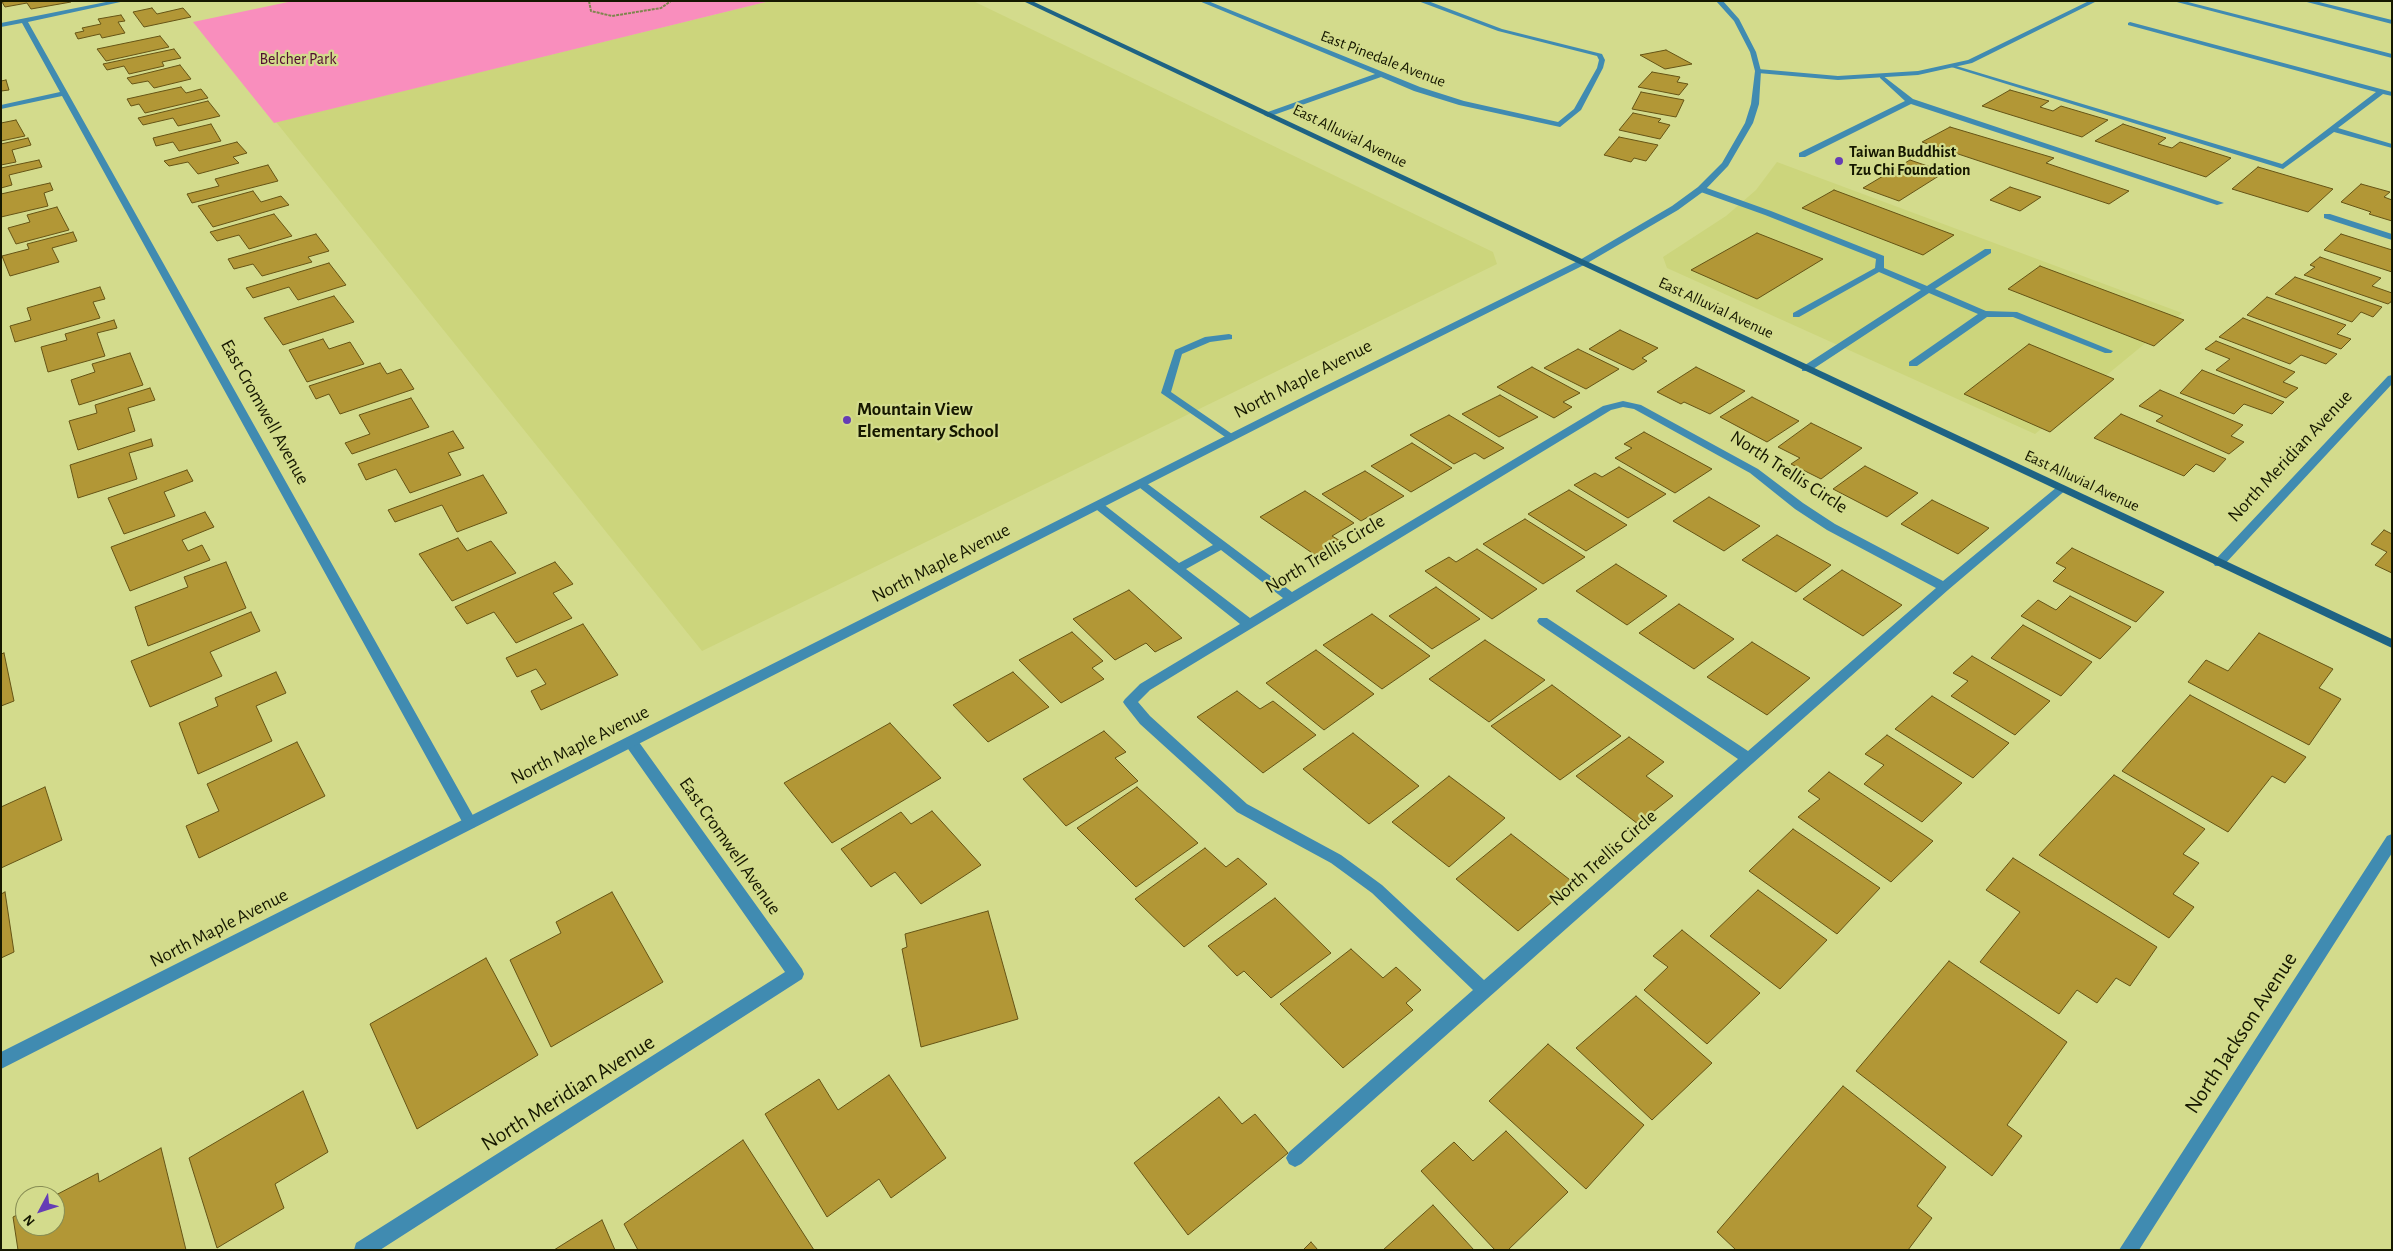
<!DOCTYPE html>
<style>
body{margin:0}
#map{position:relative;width:2393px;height:1251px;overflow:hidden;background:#d3db8c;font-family:"Alegreya Sans",sans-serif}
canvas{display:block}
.frame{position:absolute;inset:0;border:2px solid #161800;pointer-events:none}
.north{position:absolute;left:15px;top:1186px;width:50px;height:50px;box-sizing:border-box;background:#d3db8c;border:1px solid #878d54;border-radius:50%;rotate:230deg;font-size:14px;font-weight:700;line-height:20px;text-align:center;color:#161800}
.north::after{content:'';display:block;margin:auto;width:18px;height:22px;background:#653db5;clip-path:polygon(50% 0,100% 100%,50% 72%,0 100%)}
</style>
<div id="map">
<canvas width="2393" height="1251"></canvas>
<div class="frame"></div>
<div class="north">N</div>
</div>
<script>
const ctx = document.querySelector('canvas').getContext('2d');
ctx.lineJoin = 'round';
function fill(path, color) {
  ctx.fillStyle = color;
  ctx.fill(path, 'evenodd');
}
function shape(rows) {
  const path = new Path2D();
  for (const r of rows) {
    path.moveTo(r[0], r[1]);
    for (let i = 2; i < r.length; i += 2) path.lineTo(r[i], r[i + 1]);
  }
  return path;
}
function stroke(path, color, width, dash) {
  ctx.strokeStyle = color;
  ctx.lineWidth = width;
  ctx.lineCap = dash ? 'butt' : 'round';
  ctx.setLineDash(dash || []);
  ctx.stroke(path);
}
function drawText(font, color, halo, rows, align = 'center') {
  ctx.font = font + ' "Alegreya Sans",sans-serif';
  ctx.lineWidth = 4.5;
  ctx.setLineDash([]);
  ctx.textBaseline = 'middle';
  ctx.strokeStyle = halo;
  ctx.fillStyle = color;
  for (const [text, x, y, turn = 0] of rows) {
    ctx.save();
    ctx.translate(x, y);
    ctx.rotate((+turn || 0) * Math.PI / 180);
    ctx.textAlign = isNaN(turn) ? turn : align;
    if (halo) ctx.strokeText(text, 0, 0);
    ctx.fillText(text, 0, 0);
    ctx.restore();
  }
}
fill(shape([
 [770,1,973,1,1493,252,1497,264,702,651,276,122],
 [1777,162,2182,313,2035,434,1667,268,1663,257,1726,216,1756,190]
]), '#ccd57c');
fill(shape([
 [293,1,770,1,274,123,193,22]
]), '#f98ebd');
const building = shape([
 [7,1,70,1,71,2,31,9,27,3,5,7,2,2,7,1],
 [152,8,157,14,183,8,191,17,144,27,133,12,152,8],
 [121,15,125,21,118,22,125,33,102,38,100,34,78,39,75,33,84,31,82,28,101,24,98,19,121,15],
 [160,36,169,47,106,61,97,49,160,36],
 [174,49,181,58,162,62,164,66,129,74,124,66,107,70,103,64,174,49],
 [1666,50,1692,64,1665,69,1640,55,1666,50],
 [180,65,191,79,154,88,148,81,132,84,127,78,180,65],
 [1652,72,1680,77,1677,82,1688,84,1679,95,1638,87,1652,72],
 [6,80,9,90,1,91,1,81,6,80],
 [181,87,186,93,201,89,208,98,145,113,139,104,131,106,127,99,181,87],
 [2010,90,2049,101,2040,107,2053,111,2061,106,2108,120,2082,137,1982,106,2010,90],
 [1641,92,1684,100,1676,117,1632,109,1641,92],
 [208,101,220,116,178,126,173,118,143,125,138,118,208,101],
 [1633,113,1661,119,1658,122,1670,125,1660,139,1619,130,1633,113],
 [16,120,25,136,1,141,1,123,16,120],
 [211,124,221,141,179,151,173,142,156,146,153,138,211,124],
 [2123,124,2166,138,2158,144,2172,148,2180,142,2231,158,2206,177,2095,141,2123,124],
 [1950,127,2054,158,2046,163,2129,191,2109,204,1922,142,1950,127],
 [1619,137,1658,145,1646,161,1634,158,1631,162,1604,155,1619,137],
 [28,138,31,145,12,150,16,162,1,165,1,144,28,138],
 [237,142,247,153,233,157,239,163,198,174,188,162,169,166,164,161,237,142],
 [39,160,42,167,9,175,12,185,1,188,1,168,39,160],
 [1910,160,1945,172,1899,201,1863,188,1910,160],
 [268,165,278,181,192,203,187,194,219,186,215,179,268,165],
 [2258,167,2333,189,2308,212,2232,189,2258,167],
 [50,183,53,190,44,193,48,206,1,217,1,194,50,183],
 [2361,184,2390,192,2384,197,2392,200,2392,221,2369,214,2371,212,2341,202,2361,184],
 [2010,187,2041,197,2020,211,1990,200,2010,187],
 [1834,190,1954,235,1923,255,1802,208,1834,190],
 [253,191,261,202,281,196,289,205,213,227,198,206,253,191],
 [57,207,69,230,16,244,8,228,30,222,27,215,57,207],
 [274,214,292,236,249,249,239,235,217,241,210,232,274,214],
 [73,232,77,241,52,248,59,262,10,276,2,256,29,249,27,244,73,232],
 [1757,233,1823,259,1757,299,1691,270,1757,233],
 [316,234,329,251,308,257,312,262,262,276,253,264,234,269,228,259,316,234],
 [2341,234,2392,250,2392,272,2324,250,2341,234],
 [2320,257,2381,278,2372,286,2392,293,2392,301,2388,304,2304,275,2315,267,2310,265,2320,257],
 [329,263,346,285,298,300,289,287,253,298,246,288,329,263],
 [2040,266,2184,320,2154,346,2008,289,2040,266],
 [2295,277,2382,307,2373,317,2361,312,2352,322,2275,294,2295,277],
 [100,287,105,299,93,302,100,318,15,342,10,326,31,320,27,308,100,287],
 [334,296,354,322,283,345,264,318,334,296],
 [2267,297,2346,325,2337,334,2351,339,2341,349,2247,315,2267,297],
 [2243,318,2337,354,2326,364,2301,355,2290,364,2219,337,2243,318],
 [114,320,117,328,97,333,105,356,48,372,41,347,67,340,65,334,114,320],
 [1620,330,1658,348,1642,358,1647,361,1633,370,1589,349,1620,330],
 [323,339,329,349,350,342,364,364,307,382,289,350,323,339],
 [2216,341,2295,372,2283,382,2298,388,2286,398,2216,370,2230,359,2205,349,2216,341],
 [2029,344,2114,379,2050,432,1964,394,2029,344],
 [1578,349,1619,369,1586,389,1544,368,1578,349],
 [130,353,143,385,79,405,71,380,95,372,92,364,130,353],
 [380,363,387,374,401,369,414,389,340,414,329,394,316,399,309,386,380,363],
 [1532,367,1580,393,1563,402,1572,407,1554,418,1497,387,1532,367],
 [1696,367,1745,391,1710,414,1684,402,1681,404,1657,392,1696,367],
 [2202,370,2284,402,2272,414,2244,404,2234,414,2180,393,2202,370],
 [150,388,155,400,128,408,135,431,78,450,69,421,97,413,95,405,150,388],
 [2160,390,2243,425,2231,436,2244,442,2229,454,2156,421,2163,416,2139,406,2160,390],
 [1500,395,1538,417,1499,437,1462,414,1500,395],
 [1752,397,1799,421,1767,442,1720,417,1752,397],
 [411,398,429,427,352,454,345,443,370,434,359,415,411,398],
 [2121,414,2226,459,2214,472,2196,464,2184,476,2094,438,2121,414],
 [1449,415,1504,448,1484,459,1475,453,1454,464,1410,435,1449,415],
 [1811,423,1862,448,1821,479,1791,464,1800,458,1778,447,1811,423],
 [453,431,464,448,448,453,461,475,410,493,396,469,366,480,358,464,453,431],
 [1644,432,1712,469,1675,493,1615,458,1632,448,1624,444,1644,432],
 [151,439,153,446,129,453,137,479,78,498,70,465,151,439],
 [1412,443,1452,468,1411,492,1371,466,1412,443],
 [1865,466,1918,493,1887,517,1833,489,1865,466],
 [1619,467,1666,494,1628,518,1574,485,1595,473,1602,477,1619,467],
 [187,470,193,481,164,492,175,516,124,534,108,498,187,470],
 [1365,471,1404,496,1361,521,1322,494,1365,471],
 [483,475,507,513,457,532,442,505,395,522,388,510,483,475],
 [1569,490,1627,525,1586,551,1528,514,1569,490],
 [1305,491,1354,523,1332,536,1342,542,1318,557,1260,517,1305,491],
 [1709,497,1760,526,1724,551,1673,521,1709,497],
 [1932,500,1989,528,1958,554,1901,524,1932,500],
 [205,512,214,527,182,540,188,551,202,545,210,560,130,591,111,547,205,512],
 [1525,519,1585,557,1543,584,1483,544,1525,519],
 [2384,530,2392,534,2392,573,2375,565,2387,552,2371,544,2384,530],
 [1777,535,1831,565,1796,592,1742,560,1777,535],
 [458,538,467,551,491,541,516,573,452,601,419,554,458,538],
 [2072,548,2164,592,2136,622,2053,581,2066,568,2056,563,2072,548],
 [1477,549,1537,589,1492,619,1425,571,1449,557,1456,562,1477,549],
 [226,562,246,608,148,646,135,607,188,587,184,577,226,562],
 [555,562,573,584,553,593,572,618,516,643,494,612,467,624,455,607,555,562],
 [1616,564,1667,596,1627,625,1576,591,1616,564],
 [1842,570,1902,605,1863,636,1803,599,1842,570],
 [1436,587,1480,619,1432,649,1389,616,1436,587],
 [1129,590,1182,638,1155,652,1146,643,1115,660,1073,619,1129,590],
 [2070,596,2131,627,2100,659,2021,616,2038,600,2056,610,2070,596],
 [1679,604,1734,639,1694,669,1639,633,1679,604],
 [251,612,260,631,210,652,222,676,150,707,131,661,251,612],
 [1372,614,1430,656,1382,689,1323,645,1372,614],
 [583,624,618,675,541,710,531,691,546,684,536,669,517,677,506,658,583,624],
 [2023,625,2092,662,2061,696,1991,658,2023,625],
 [1072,632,1103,661,1092,668,1104,679,1061,703,1019,660,1072,632],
 [2259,633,2333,669,2319,688,2341,699,2309,745,2188,682,2206,660,2228,671,2259,633],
 [1485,640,1545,680,1489,722,1429,679,1485,640],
 [1752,642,1810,678,1767,715,1707,677,1752,642],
 [1316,650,1374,694,1324,730,1266,683,1316,650],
 [4,653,14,701,1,706,1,654,4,653],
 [1972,656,2050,701,2015,735,1951,696,1968,681,1953,673,1972,656],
 [276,672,286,693,256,706,272,741,198,774,179,723,218,706,215,698,276,672],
 [1013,672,1049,707,988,742,953,705,1013,672],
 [1552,685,1621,736,1560,780,1491,726,1552,685],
 [1237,691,1260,709,1273,701,1316,735,1263,773,1197,717,1237,691],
 [2190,695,2306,757,2285,783,2272,776,2228,832,2122,771,2190,695],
 [1932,696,2009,743,1973,778,1895,729,1932,696],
 [890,723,941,778,832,843,784,783,890,723],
 [1104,731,1126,752,1115,758,1138,781,1066,826,1023,779,1104,731],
 [1353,733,1419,786,1369,824,1303,769,1353,733],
 [1887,735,1962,783,1922,822,1864,784,1884,765,1865,754,1887,735],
 [1629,737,1664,762,1646,776,1673,796,1638,824,1576,776,1629,737],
 [297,742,325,796,199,858,186,826,219,811,207,784,297,742],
 [1829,772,1933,841,1891,882,1798,817,1820,799,1808,791,1829,772],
 [2114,775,2205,829,2183,854,2199,863,2173,894,2194,907,2169,938,2039,855,2114,775],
 [1449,776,1505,818,1449,867,1392,822,1449,776],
 [45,787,62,840,1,868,1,807,45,787],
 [1137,787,1198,843,1136,887,1077,828,1137,787],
 [932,811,981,865,921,904,895,872,871,887,841,849,901,812,911,824,932,811],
 [1793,829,1880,888,1837,934,1749,871,1793,829],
 [1511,834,1574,883,1518,931,1456,879,1511,834],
 [1205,848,1226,867,1238,858,1267,884,1184,947,1135,899,1205,848],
 [2013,858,2157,947,2130,986,2116,978,2097,1003,2077,990,2059,1014,1980,962,2020,912,1986,890,2013,858],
 [1758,890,1827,940,1780,989,1710,936,1758,890],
 [5,892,14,952,1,958,1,894,5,892],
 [612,892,663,982,551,1047,510,960,561,933,556,922,612,892],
 [1275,898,1331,953,1271,998,1244,971,1237,976,1208,946,1275,898],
 [988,911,1018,1019,921,1047,902,949,907,947,905,934,988,911],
 [1682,930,1760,993,1707,1044,1644,990,1668,967,1653,956,1682,930],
 [1351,949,1383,978,1396,967,1421,990,1406,1003,1413,1010,1343,1068,1280,1004,1351,949],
 [486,958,538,1055,417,1129,370,1024,486,958],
 [1949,961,2067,1042,2007,1125,2022,1136,1992,1176,1856,1071,1949,961],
 [1636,996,1712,1063,1652,1120,1576,1048,1636,996],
 [1548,1044,1644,1125,1586,1189,1489,1101,1548,1044],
 [889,1075,946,1158,891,1198,879,1179,827,1217,765,1114,819,1079,838,1110,889,1075],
 [1843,1086,1946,1167,1917,1206,1932,1218,1908,1250,1736,1250,1717,1232,1843,1086],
 [303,1091,328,1152,275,1184,284,1208,217,1248,189,1158,303,1091],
 [1219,1097,1242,1124,1255,1114,1288,1153,1188,1235,1134,1163,1219,1097],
 [1506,1131,1568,1192,1508,1250,1495,1250,1421,1171,1454,1142,1473,1161,1506,1131],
 [743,1140,814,1250,638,1250,624,1224,743,1140],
 [161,1148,186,1250,18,1250,13,1217,25,1211,25,1226,55,1226,54,1196,98,1173,99,1182,161,1148],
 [1433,1205,1474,1250,1383,1250,1433,1205],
 [602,1220,615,1250,554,1250,602,1220],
 [1311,1242,1318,1250,1303,1250,1311,1242]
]);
fill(building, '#b29736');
stroke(building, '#655415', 1);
stroke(shape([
 [589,1,591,11,612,16,661,8,671,1]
]), '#7f854e', 2, [3, 1]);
fill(shape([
 [2303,1,2315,1,2392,20,2392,24,2303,1],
 [2130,22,2392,92,2392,96,2383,94,2338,128,2392,144,2392,148,2334,132,2283,169,1948,66,1953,65,2282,164,2376,92,2128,25,2128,23,2130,22],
 [1882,75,1913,99,2224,203,2217,205,1911,104,1805,157,1799,157,1799,153,1905,101,1880,78,1880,76,1882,75],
 [1698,187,1704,187,1771,211,1884,256,1884,268,1927,286,1985,249,1991,249,1991,253,1935,289,1986,311,2017,312,2113,351,2111,353,2105,353,2013,317,1987,317,1917,366,1909,366,1909,362,1978,314,1929,293,1810,371,1802,371,1802,367,1921,290,1879,272,1799,317,1793,317,1793,313,1875,268,1876,259,1765,215,1698,191,1698,187],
 [2324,214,2330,214,2392,234,2392,240,2324,218,2324,214],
 [1229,334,1232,335,1232,339,1210,342,1182,354,1171,392,1235,436,1236,438,1231,441,1161,393,1175,350,1205,337,1229,334]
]), '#408bb1');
fill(shape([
 [111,1,125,1,28,22,475,819,477,823,475,827,470,829,465,827,62,96,1,109,1,105,60,92,22,23,1,27,1,23,111,1],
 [1199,1,1208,1,1420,87,1464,101,1558,122,1574,109,1597,68,1599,60,1597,56,1498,31,1418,1,1428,1,1502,29,1602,54,1605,60,1603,68,1581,110,1560,127,1459,105,1414,91,1381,77,1268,117,1264,115,1265,113,1375,74,1199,1],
 [2089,1,2097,1,1972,63,1918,75,1838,80,1758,73,1755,71,1758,69,1838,76,1918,71,1968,60,2089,1],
 [2173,1,2184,1,2392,54,2392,58,2173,1],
 [2392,375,2392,384,2223,566,2215,566,2213,563,2215,560,2388,376,2392,375],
 [1623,401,1641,405,1758,469,1803,503,1835,524,1943,581,2057,487,2061,486,2067,489,1948,590,1301,1164,1295,1167,1289,1164,1286,1158,1289,1152,1473,990,1372,893,1331,863,1237,812,1140,724,1125,705,1123,702,1125,699,1140,684,1240,624,1092,506,1098,502,1102,503,1179,563,1213,545,1135,484,1141,481,1145,482,1292,592,1603,406,1623,401],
 [1623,407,1634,409,1750,473,1795,509,1827,530,1936,588,1748,751,1547,618,1539,618,1537,621,1539,624,1738,759,1484,980,1382,885,1341,855,1247,804,1150,716,1138,702,1150,690,1611,410,1623,407],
 [1221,550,1283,598,1250,618,1186,569,1221,550],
 [631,737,636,738,802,969,804,974,802,979,380,1250,354,1250,356,1243,785,972,626,746,624,742,626,738,631,737],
 [2392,834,2392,853,2139,1250,2119,1250,2387,836,2392,834]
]), '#408bb1');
fill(shape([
 [1716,1,1723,1,1739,19,1756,52,1761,71,1759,104,1753,123,1728,166,1704,191,1678,210,1584,265,1323,395,1,1069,1,1052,1315,391,1578,261,1672,206,1698,187,1722,163,1745,123,1751,104,1755,71,1750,52,1734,21,1716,1]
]), '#408bb1');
fill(shape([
 [1023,1,1032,1,2392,639,2392,648,1023,1]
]), '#1e6384');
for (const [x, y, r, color] of [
 [1839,161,5,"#653db5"],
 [847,420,5,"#653db5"]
]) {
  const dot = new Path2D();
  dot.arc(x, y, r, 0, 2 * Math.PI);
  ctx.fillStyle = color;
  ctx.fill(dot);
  stroke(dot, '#d3db8c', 2);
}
drawText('16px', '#500a30', '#d3db8c', [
 ["Belcher Park",298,59]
]);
drawText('16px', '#161800', '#d3db8c', [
 ["East Pinedale Avenue",1383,59,21],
 ["East Alluvial Avenue",1350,136,26],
 ["East Alluvial Avenue",1716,308,25],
 ["East Alluvial Avenue",2082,481,25]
]);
drawText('bold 16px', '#161800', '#d3db8c', [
 ["Taiwan Buddhist",1849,152],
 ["Tzu Chi Foundation",1849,170]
], 'left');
drawText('19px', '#161800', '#d3db8c', [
 ["North Maple Avenue",1303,379,-27],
 ["East Cromwell Avenue",265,412,61],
 ["North Meridian Avenue",2290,456,-47],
 ["North Trellis Circle",1789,472,33],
 ["North Trellis Circle",1325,554,-31],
 ["North Maple Avenue",941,563,-27],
 ["North Maple Avenue",580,745,-27],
 ["East Cromwell Avenue",730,846,55],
 ["North Trellis Circle",1603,858,-41],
 ["North Maple Avenue",219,928,-27]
]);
drawText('bold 19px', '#161800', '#d3db8c', [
 ["Mountain View",857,409],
 ["Elementary School",857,431]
], 'left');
drawText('22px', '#161800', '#d3db8c', [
 ["North Jackson Avenue",2241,1033,-57],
 ["North Meridian Avenue",568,1093,-32]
]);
</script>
